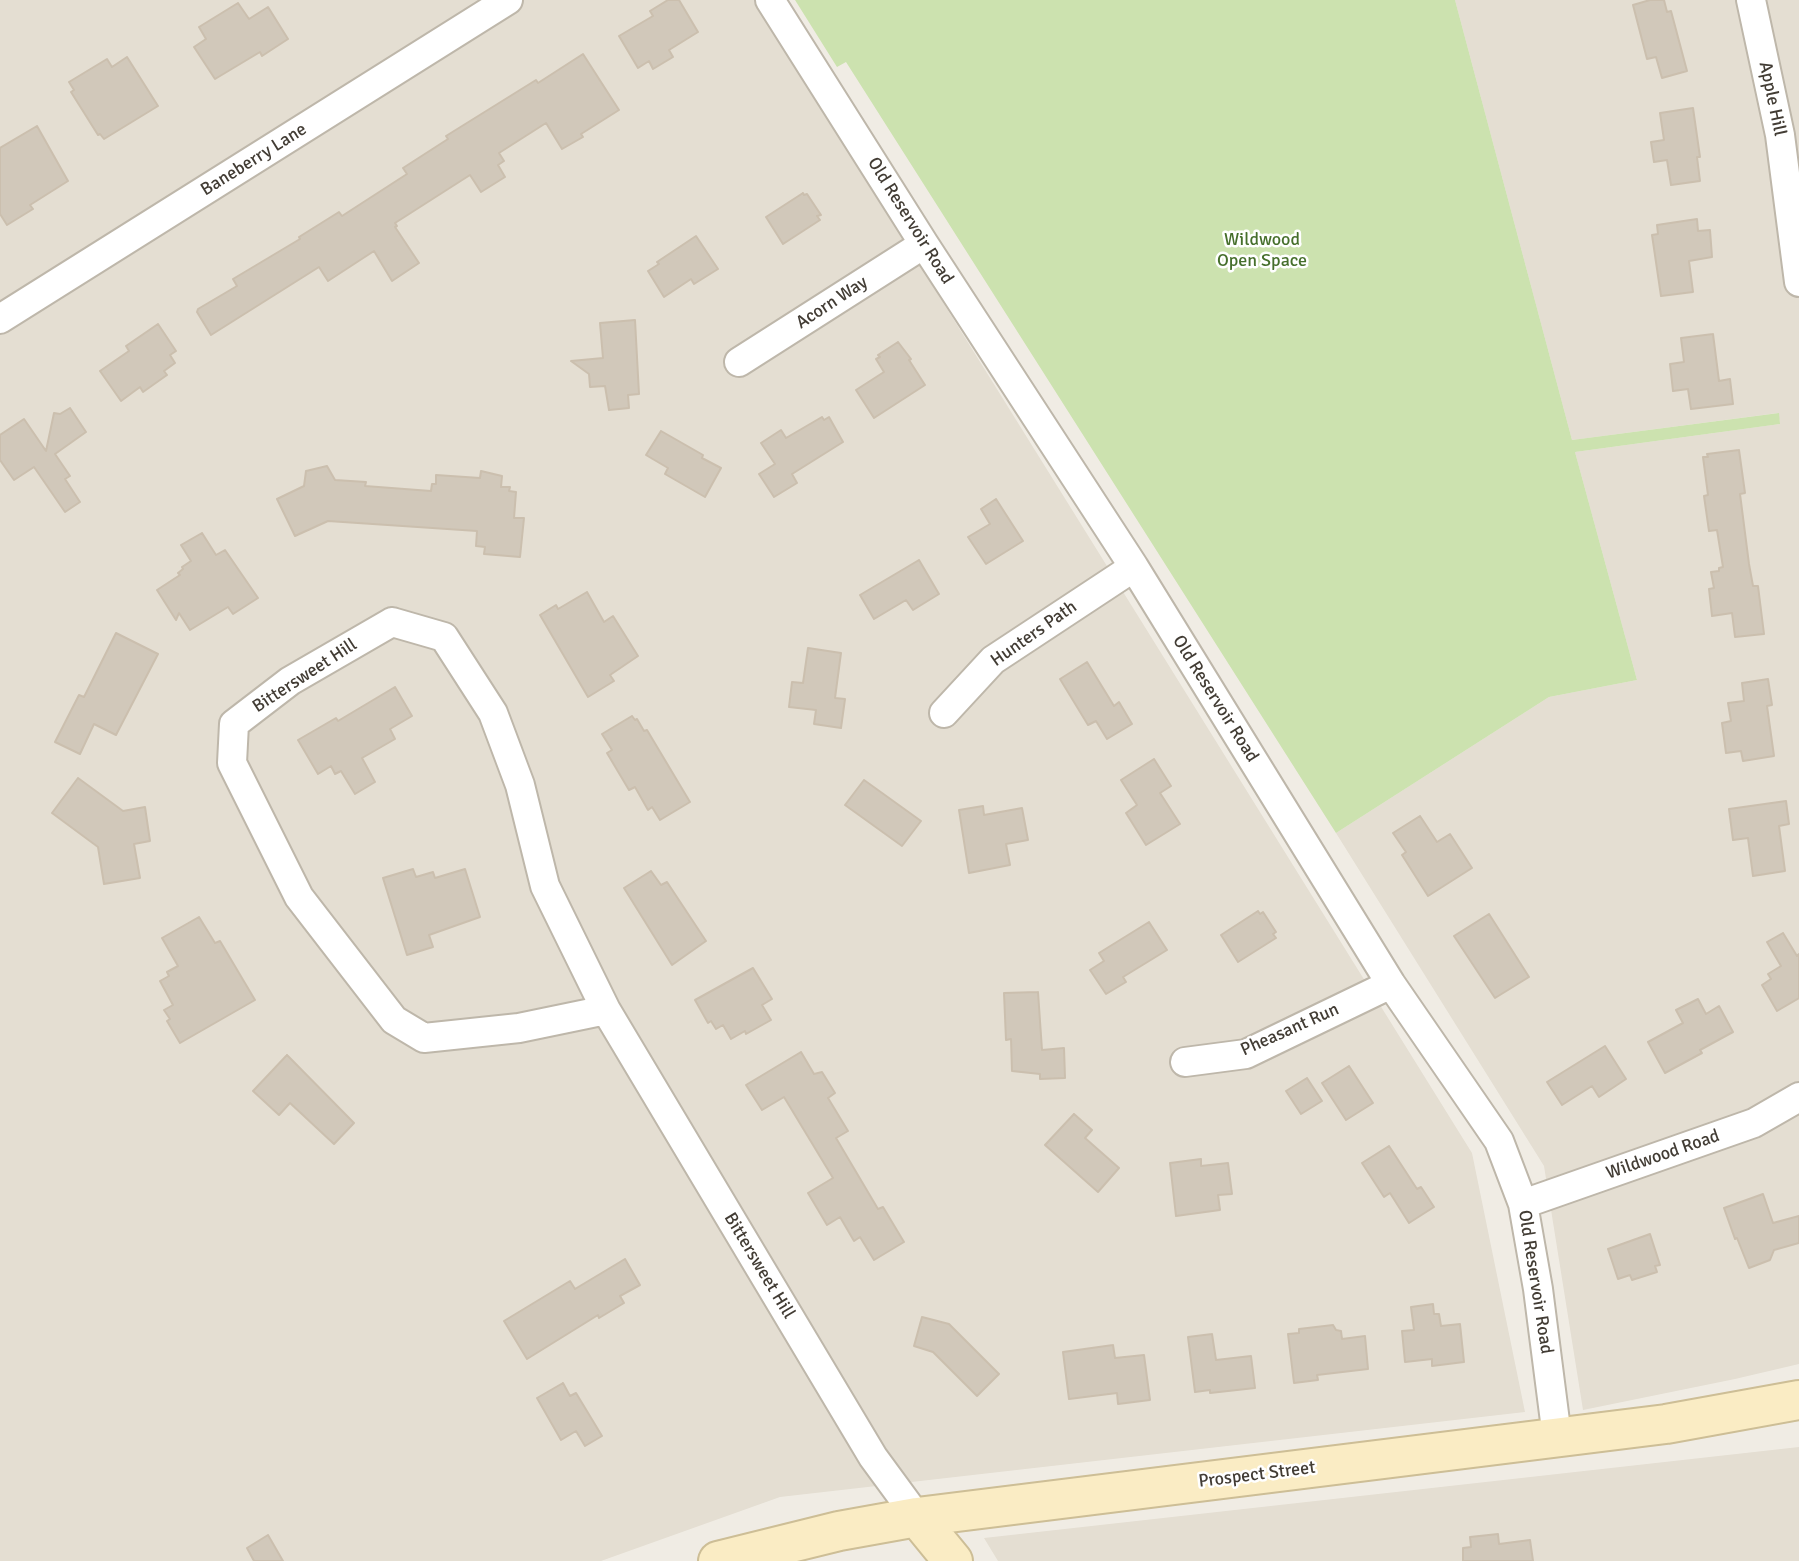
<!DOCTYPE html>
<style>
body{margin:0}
canvas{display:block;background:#f0ece4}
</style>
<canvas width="1799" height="1561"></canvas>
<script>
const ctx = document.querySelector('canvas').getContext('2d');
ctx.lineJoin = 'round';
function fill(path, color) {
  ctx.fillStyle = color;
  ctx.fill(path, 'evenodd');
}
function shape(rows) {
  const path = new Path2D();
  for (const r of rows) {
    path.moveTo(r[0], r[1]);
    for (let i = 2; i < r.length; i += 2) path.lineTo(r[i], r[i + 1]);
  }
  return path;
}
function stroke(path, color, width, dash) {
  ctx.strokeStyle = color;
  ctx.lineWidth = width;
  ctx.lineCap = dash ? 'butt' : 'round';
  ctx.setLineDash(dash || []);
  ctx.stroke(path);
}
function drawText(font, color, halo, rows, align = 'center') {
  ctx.font = font + ' Signika,sans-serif';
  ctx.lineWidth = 5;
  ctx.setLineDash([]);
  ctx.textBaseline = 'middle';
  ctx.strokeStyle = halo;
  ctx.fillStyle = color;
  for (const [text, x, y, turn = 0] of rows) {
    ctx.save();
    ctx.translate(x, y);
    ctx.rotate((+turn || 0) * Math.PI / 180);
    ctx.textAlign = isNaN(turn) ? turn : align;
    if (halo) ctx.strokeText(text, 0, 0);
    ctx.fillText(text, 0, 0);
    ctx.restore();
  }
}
fill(shape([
 [0,0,755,0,1472,1153,1525,1412,780,1497,601,1561,0,1561],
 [1455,0,1799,0,1799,1364,1735,1379,1583,1410,1544,1166,1336,833,1549,697,1637,680,1575,452,1780,424,1778,413,1572,440],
 [1799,1447,1799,1561,998,1561,984,1538]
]), '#e4ded2');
fill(shape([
 [795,0,1455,0,1572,440,1779,413,1780,424,1575,452,1637,680,1549,697,1336,833,846,62,837,67]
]), '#cce2af');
const building = shape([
 [668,0,679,0,698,32,669,50,673,57,653,69,649,61,638,68,619,36,653,16,650,11,668,0],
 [1650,0,1664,0,1667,12,1671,11,1687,71,1662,78,1656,57,1647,59,1633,5,1650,0],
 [238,3,249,19,268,7,288,39,262,56,260,52,215,79,194,47,206,39,199,27,238,3],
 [583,54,619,110,581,134,583,137,562,149,546,123,499,153,504,161,498,165,505,177,481,192,470,175,395,223,397,226,395,227,419,263,392,281,374,251,328,281,319,267,211,335,197,312,198,309,237,286,233,279,300,239,299,237,339,212,342,216,407,174,403,168,448,139,446,136,536,80,538,83,583,54],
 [127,57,158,106,104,139,100,134,98,135,71,92,74,90,69,82,107,59,112,67,127,57],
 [1693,108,1700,157,1697,157,1700,181,1671,185,1667,160,1654,162,1651,142,1664,140,1660,113,1693,108],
 [37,126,68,181,30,205,33,209,7,225,0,214,0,148,37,126],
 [803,193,804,195,807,194,821,215,817,216,820,220,783,244,766,217,803,193],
 [1697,219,1698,231,1710,230,1712,257,1689,261,1693,292,1661,296,1652,235,1658,234,1657,225,1697,219],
 [696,236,718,269,694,284,691,279,664,297,648,271,659,264,657,262,696,236],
 [635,320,639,394,628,395,629,408,609,410,605,386,590,387,589,374,571,361,603,358,600,323,635,320],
 [158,324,176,351,170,355,175,363,164,371,167,375,143,392,140,387,121,401,100,371,129,351,126,346,158,324],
 [1713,334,1719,381,1730,379,1733,404,1691,409,1688,389,1673,391,1670,364,1684,362,1681,338,1713,334],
 [898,342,911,359,909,360,925,385,874,418,856,390,884,372,876,359,880,357,878,355,898,342],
 [70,408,86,432,55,454,70,476,65,479,80,502,65,512,34,467,14,480,0,460,0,435,24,419,46,451,54,413,60,414,70,408],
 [822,417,824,420,829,417,843,442,792,474,797,483,774,497,759,474,775,464,761,443,781,430,786,438,822,417],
 [661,431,703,455,702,458,721,468,705,497,665,474,668,468,646,455,661,431],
 [1739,450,1745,493,1740,494,1749,564,1753,586,1758,586,1764,634,1735,637,1732,613,1712,616,1709,589,1714,588,1711,572,1719,571,1719,568,1723,567,1717,530,1709,531,1704,496,1708,495,1703,457,1708,457,1707,454,1739,450],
 [327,466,335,480,366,482,365,486,431,491,432,484,436,484,436,475,480,478,481,471,502,476,501,487,510,487,509,491,516,492,514,518,524,518,520,557,484,554,485,547,476,546,477,531,328,521,295,536,277,499,304,486,306,471,327,466],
 [996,499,1023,541,986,564,968,537,990,524,981,509,996,499],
 [202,533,216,555,225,550,258,598,233,614,228,607,190,630,179,613,176,620,157,590,180,575,178,573,183,569,182,567,191,561,181,545,202,533],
 [919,560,939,594,913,610,906,600,874,619,860,595,919,560],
 [587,592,604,622,613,616,638,656,610,675,614,681,588,697,540,615,556,605,558,609,587,592],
 [116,633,158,654,116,735,94,724,80,754,55,742,79,695,84,697,116,633],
 [808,648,841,653,835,698,845,699,841,728,814,724,816,710,789,707,792,682,803,683,808,648],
 [1087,662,1114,706,1119,702,1132,724,1107,739,1096,721,1088,725,1060,679,1087,662],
 [1768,679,1772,705,1767,706,1774,756,1743,761,1741,751,1726,753,1722,723,1731,721,1728,703,1744,701,1742,683,1768,679],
 [395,687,412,716,390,729,395,739,362,758,375,782,355,794,341,771,335,774,331,766,318,774,298,740,336,718,338,721,395,687],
 [632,716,635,720,637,719,644,731,647,730,690,802,660,820,652,807,648,810,635,787,629,790,607,753,612,750,602,734,632,716],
 [1154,759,1171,786,1160,793,1180,824,1146,845,1126,813,1137,805,1121,780,1154,759],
 [78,778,123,811,145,807,150,841,134,844,140,878,104,884,98,847,52,813,78,778],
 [864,780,921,821,902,846,845,805,864,780],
 [1786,801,1789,824,1779,826,1785,871,1753,876,1748,838,1733,840,1729,809,1786,801],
 [983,806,984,815,1022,808,1028,840,1006,844,1010,865,969,873,959,810,983,806],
 [1420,816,1437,842,1450,834,1472,868,1428,896,1402,855,1406,852,1393,833,1420,816],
 [413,869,416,877,433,872,435,878,465,869,480,917,429,935,433,947,407,955,383,878,413,869],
 [651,871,661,885,667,882,706,941,672,965,624,888,651,871],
 [1258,911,1260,914,1263,912,1276,932,1273,934,1276,938,1238,962,1221,935,1258,911],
 [1489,914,1529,977,1495,998,1454,936,1489,914],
 [199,917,215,943,220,941,255,1000,180,1043,167,1021,170,1019,164,1010,173,1005,160,981,169,976,167,972,178,966,162,938,199,917],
 [1149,922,1167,950,1123,977,1126,982,1106,994,1090,970,1104,961,1099,953,1149,922],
 [1783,933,1797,956,1799,954,1799,998,1777,1011,1762,985,1771,979,1768,974,1781,966,1767,942,1783,933],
 [753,968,772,999,762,1005,771,1020,746,1034,745,1031,731,1039,723,1025,716,1029,711,1021,708,1023,695,1000,753,968],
 [1038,992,1042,1050,1064,1048,1065,1078,1040,1079,1040,1074,1012,1071,1011,1039,1006,1040,1004,993,1038,992],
 [1698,999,1706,1014,1719,1006,1733,1032,1700,1050,1702,1053,1665,1073,1648,1042,1683,1023,1676,1010,1698,999],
 [1605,1046,1626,1079,1599,1097,1592,1086,1562,1105,1547,1082,1605,1046],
 [801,1052,814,1074,822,1072,835,1093,828,1098,848,1131,836,1138,878,1209,883,1207,904,1242,874,1260,860,1237,854,1241,840,1217,827,1225,808,1193,833,1178,784,1097,762,1110,746,1085,801,1052],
 [287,1055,354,1123,334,1144,290,1103,279,1115,253,1091,287,1055],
 [1349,1066,1373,1103,1346,1120,1322,1083,1349,1066],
 [1307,1078,1322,1101,1301,1114,1286,1091,1307,1078],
 [1074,1114,1092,1130,1085,1138,1119,1168,1098,1192,1045,1145,1074,1114],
 [1389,1146,1417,1189,1421,1187,1434,1207,1409,1223,1390,1193,1384,1197,1362,1163,1389,1146],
 [1201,1159,1201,1166,1228,1163,1232,1194,1218,1195,1220,1210,1176,1216,1170,1163,1201,1159],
 [1763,1194,1773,1223,1799,1216,1799,1243,1774,1250,1770,1260,1749,1268,1737,1238,1735,1239,1724,1208,1763,1194],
 [1650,1234,1660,1265,1655,1266,1657,1272,1632,1280,1630,1275,1618,1279,1608,1249,1650,1234],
 [625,1259,640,1285,620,1296,624,1303,599,1318,598,1315,527,1359,504,1321,570,1281,575,1289,625,1259],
 [1433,1304,1434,1314,1439,1314,1441,1326,1460,1324,1464,1362,1432,1366,1432,1359,1405,1362,1402,1331,1414,1330,1411,1307,1433,1304],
 [922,1317,949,1324,999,1374,977,1396,933,1352,914,1346,922,1317],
 [1333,1325,1336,1330,1341,1331,1342,1339,1365,1336,1368,1369,1317,1375,1318,1380,1294,1383,1288,1334,1299,1333,1299,1329,1333,1325],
 [1212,1334,1216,1360,1251,1356,1255,1388,1210,1393,1210,1390,1195,1392,1188,1337,1212,1334],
 [1113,1345,1115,1358,1144,1355,1150,1400,1118,1404,1117,1393,1069,1399,1063,1352,1113,1345],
 [563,1383,570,1396,576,1393,602,1436,585,1446,576,1431,561,1440,537,1398,563,1383],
 [1498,1534,1499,1544,1530,1540,1533,1561,1463,1561,1463,1548,1471,1547,1470,1537,1498,1534],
 [268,1535,283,1561,254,1561,247,1548,268,1535]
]);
fill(building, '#d1c8ba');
stroke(building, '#cbbfae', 2);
const street = shape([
 [770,0,924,244,1134,567,1391,984,1499,1141,1523,1204,1538,1289,1557,1437],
 [1751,0,1780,135,1799,282],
 [0,319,508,0],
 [739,362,924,244],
 [392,622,444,637,493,713,520,785,545,886,606,1010,519,1028,424,1038,394,1020,299,897,232,763,234,724,290,681,392,622],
 [944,713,993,660,1134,567],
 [606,1010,873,1457,917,1517],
 [1185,1062,1246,1054,1391,984],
 [1523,1204,1754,1123,1799,1097]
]);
const secondary = shape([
 [917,1517,953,1561],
 [718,1561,839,1531,917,1517,1666,1424,1799,1400]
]);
stroke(street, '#beb7aa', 32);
stroke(secondary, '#cdbe96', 42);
stroke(street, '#fff', 28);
stroke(secondary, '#faecc4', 38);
drawText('18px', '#423c34', '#fff', [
 ["Apple Hill",1772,99,78],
 ["Baneberry Lane",254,160,-32],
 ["Old Reservoir Road",910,221,58],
 ["Acorn Way",832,303,-33],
 ["Hunters Path",1034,634,-35],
 ["Bittersweet Hill",305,676,-33],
 ["Old Reservoir Road",1215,699,58],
 ["Pheasant Run",1290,1030,-24],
 ["Wildwood Road",1663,1155,-19],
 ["Bittersweet Hill",759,1266,59],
 ["Old Reservoir Road",1535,1282,81],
 ["Prospect Street",1257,1475,-7]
]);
drawText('18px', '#466f2c', '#fff', [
 ["Wildwood",1262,240],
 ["Open Space",1262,261]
]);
</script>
